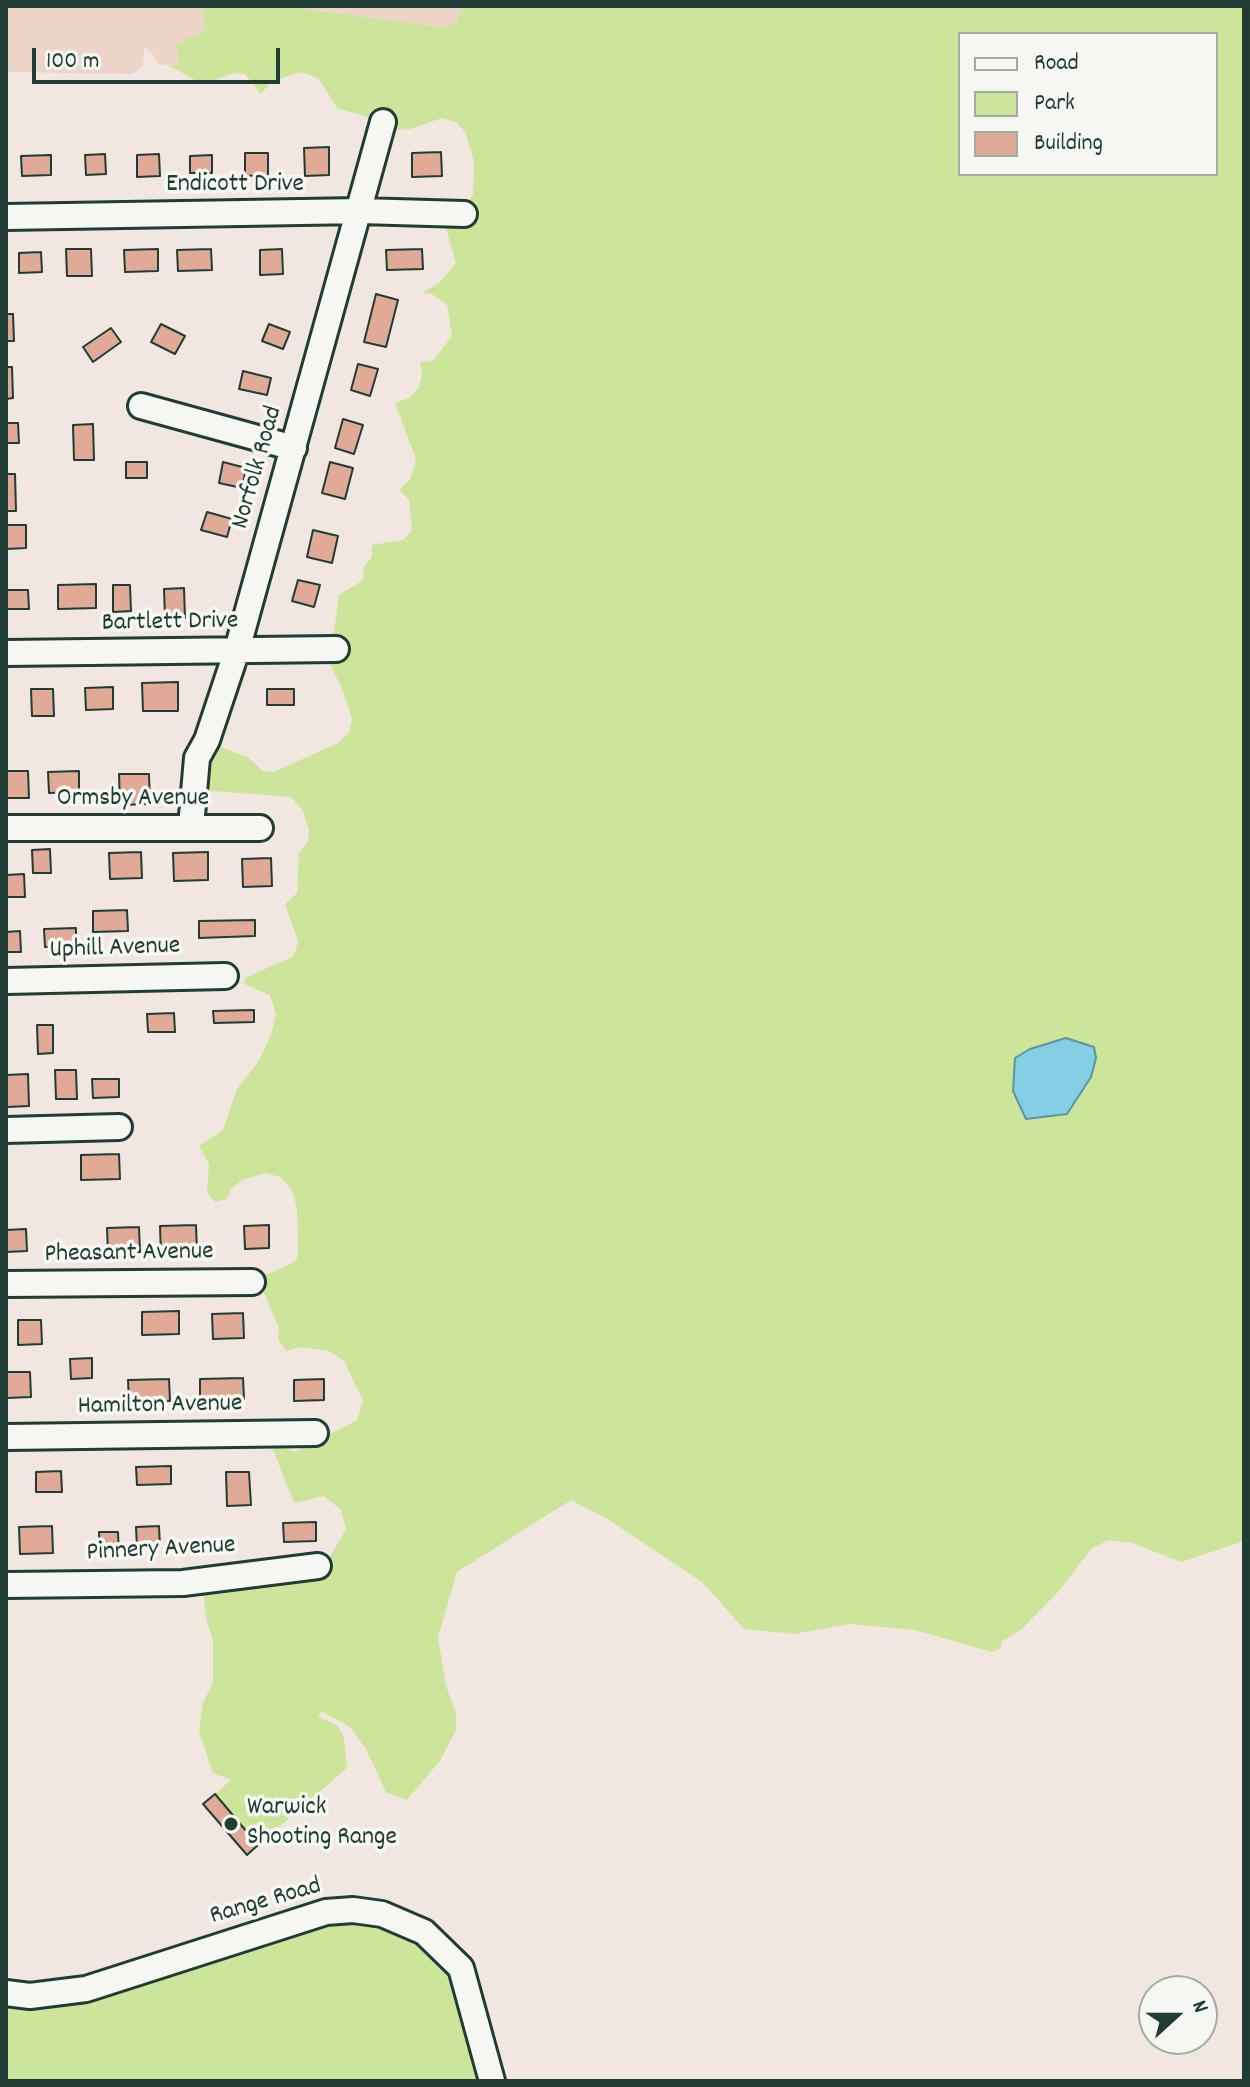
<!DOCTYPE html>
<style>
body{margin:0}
#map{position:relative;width:1250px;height:2087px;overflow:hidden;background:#f2e7e0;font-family:Dekko,sans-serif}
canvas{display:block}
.frame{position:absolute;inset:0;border:8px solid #1f3d34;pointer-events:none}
.legend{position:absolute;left:958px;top:32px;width:260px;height:144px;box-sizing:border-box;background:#f6f6f2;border:2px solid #a0aca6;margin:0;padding:10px 14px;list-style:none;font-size:24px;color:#1f3d34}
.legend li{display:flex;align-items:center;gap:16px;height:40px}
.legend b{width:40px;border:2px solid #a0aca6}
.north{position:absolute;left:1138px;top:1975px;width:80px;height:80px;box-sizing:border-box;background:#f6f6f2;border:2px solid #a0aca6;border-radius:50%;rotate:69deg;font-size:22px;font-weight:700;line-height:32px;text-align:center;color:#1f3d34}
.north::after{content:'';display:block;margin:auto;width:28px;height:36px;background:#1f3d34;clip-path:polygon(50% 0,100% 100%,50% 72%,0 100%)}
.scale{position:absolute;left:32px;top:48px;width:248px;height:36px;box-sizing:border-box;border:4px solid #1f3d34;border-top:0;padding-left:10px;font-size:24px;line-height:28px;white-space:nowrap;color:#1f3d34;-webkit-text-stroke:6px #f6f6f2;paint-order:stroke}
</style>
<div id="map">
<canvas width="1250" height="2087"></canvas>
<div class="frame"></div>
<ul class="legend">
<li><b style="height:10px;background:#f6f6f2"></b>Road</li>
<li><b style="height:22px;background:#cce59b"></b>Park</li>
<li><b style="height:22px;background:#e1aa97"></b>Building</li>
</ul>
<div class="north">N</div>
<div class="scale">100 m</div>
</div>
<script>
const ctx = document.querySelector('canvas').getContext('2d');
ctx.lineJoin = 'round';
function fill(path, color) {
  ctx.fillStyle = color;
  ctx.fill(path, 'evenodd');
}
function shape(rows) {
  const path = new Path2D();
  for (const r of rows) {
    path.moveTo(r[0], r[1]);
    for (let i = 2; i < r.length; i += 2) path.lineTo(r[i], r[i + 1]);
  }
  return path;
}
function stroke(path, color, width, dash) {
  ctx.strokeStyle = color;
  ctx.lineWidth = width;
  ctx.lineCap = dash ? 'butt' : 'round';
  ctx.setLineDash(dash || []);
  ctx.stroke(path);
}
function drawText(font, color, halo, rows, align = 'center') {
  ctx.font = font + ' Dekko,sans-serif';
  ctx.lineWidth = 7;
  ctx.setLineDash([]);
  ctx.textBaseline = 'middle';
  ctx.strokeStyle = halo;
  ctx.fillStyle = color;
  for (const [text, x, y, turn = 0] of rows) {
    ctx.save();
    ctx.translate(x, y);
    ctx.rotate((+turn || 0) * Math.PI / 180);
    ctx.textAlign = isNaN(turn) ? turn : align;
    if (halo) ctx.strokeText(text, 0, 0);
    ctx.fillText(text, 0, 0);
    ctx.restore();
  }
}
fill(shape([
 [6,6,202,6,205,31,179,64,159,65,152,53,144,47,143,67,132,74,6,72],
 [286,6,463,6,456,25,439,27]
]), '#edd5ca');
fill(shape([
 [202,6,286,6,439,27,456,24,463,6,1244,6,1244,1541,1181,1562,1132,1543,1108,1540,1091,1549,1058,1592,1022,1629,1001,1642,1001,1648,992,1652,915,1630,850,1624,794,1634,744,1629,703,1583,604,1517,571,1500,457,1572,438,1637,446,1686,456,1713,456,1730,440,1761,407,1800,386,1792,366,1749,349,1726,322,1712,318,1716,338,1726,344,1738,347,1768,258,1845,215,1794,231,1780,213,1773,199,1731,203,1703,213,1682,213,1641,206,1618,203,1583,323,1569,346,1529,341,1510,324,1496,294,1503,270,1442,295,1452,357,1420,363,1401,344,1361,329,1351,300,1347,286,1351,278,1339,279,1329,261,1285,264,1276,294,1262,298,1257,297,1208,291,1188,280,1177,266,1173,242,1180,231,1189,227,1199,215,1202,207,1192,209,1164,199,1146,223,1130,237,1089,258,1062,271,1035,276,1014,270,995,244,984,245,978,294,956,298,941,285,904,297,893,299,853,308,842,309,830,303,811,291,797,201,790,209,742,249,758,263,771,274,772,338,743,349,733,352,718,343,691,327,658,319,654,334,631,339,595,363,580,364,566,372,557,372,545,403,540,412,531,409,500,399,490,410,480,416,459,395,403,409,398,419,388,422,374,420,362,433,361,452,336,447,305,432,294,422,293,439,283,456,263,444,221,464,210,473,194,474,161,465,132,456,122,442,118,410,129,380,131,366,116,338,109,318,78,301,72,272,81,261,94,245,74,235,73,202,84,168,65,179,64,176,44,205,31],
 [960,34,1216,34,1216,174,960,174],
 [1015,1058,1091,1077,1076,1098],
 [383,1914,456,1960,493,2081,6,2081,6,1993,24,1994,273,1927]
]), '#cce59b');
const water = shape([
 [1066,1038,1094,1047,1096,1058,1091,1077,1067,1114,1026,1119,1013,1091,1015,1058,1030,1049,1066,1038]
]);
fill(water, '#84cfe4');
stroke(water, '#5c959e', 2);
const building = shape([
 [329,147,329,175,305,176,304,148,329,147],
 [441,152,442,176,412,177,412,153,441,152],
 [245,153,268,153,268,175,245,176,245,153],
 [105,154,106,174,86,175,85,155,105,154],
 [159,154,160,176,137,177,137,155,159,154],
 [51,155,51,175,22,176,21,156,51,155],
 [212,155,212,173,190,173,190,156,212,155],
 [66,249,91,249,92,276,67,276,66,249],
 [158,249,158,271,125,272,124,250,158,249],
 [211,249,212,270,178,271,177,250,211,249],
 [282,249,283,274,260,275,260,250,282,249],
 [422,249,423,269,387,270,386,250,422,249],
 [41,252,42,272,19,273,19,253,41,252],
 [376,294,398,300,386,347,364,342,376,294],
 [6,314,13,314,14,341,6,341,6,314],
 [161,324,185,336,175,354,151,342,161,324],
 [269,324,290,332,283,349,262,341,269,324],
 [111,328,121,342,93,362,83,347,111,328],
 [358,364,378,369,370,396,351,390,358,364],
 [6,367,12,367,13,398,6,399,6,367],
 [243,371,271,378,267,395,239,389,243,371],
 [343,419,363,425,354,454,335,448,343,419],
 [6,423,18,423,19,443,6,443,6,423],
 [93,424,94,460,74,460,73,425,93,424],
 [126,462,147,462,147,478,126,478,126,462],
 [223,462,246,468,242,488,219,483,223,462],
 [330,462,353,468,345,499,322,493,330,462],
 [6,474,15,474,16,511,6,511,6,474],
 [207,512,232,519,227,537,201,530,207,512],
 [6,525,26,525,26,548,6,549,6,525],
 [313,530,338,536,332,563,307,557,313,530],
 [298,580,320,585,314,607,292,601,298,580],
 [96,584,96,608,58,609,58,585,96,584],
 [113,585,130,585,131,611,113,612,113,585],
 [184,588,185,618,165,618,164,589,184,588],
 [6,590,28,590,29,609,6,609,6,590],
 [178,682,178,711,143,711,142,683,178,682],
 [113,687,113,709,86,710,85,688,113,687],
 [31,689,53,689,54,716,32,716,31,689],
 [267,689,294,689,294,705,267,705,267,689],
 [6,771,28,771,29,798,6,798,6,771],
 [79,771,79,792,49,793,48,772,79,771],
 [119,774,149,774,150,804,120,805,119,774],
 [50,849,51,873,33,873,32,850,50,849],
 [141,852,142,878,110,879,109,853,141,852],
 [208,852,208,880,174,881,173,853,208,852],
 [271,858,272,886,243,887,242,859,271,858],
 [24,874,25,897,6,897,6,875,24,874],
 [127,910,128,931,93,932,93,911,127,910],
 [255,920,255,936,199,938,199,921,255,920],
 [76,928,76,946,45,947,44,929,76,928],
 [20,931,21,952,6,952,6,932,20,931],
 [254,1010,254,1022,214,1023,213,1011,254,1010],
 [174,1013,175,1032,148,1032,147,1014,174,1013],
 [37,1025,53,1025,53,1053,38,1054,37,1025],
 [55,1070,76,1070,77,1099,56,1099,55,1070],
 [28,1074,29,1106,7,1107,6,1075,28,1074],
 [92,1079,119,1079,119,1097,93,1098,92,1079],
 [119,1154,120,1179,81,1180,81,1155,119,1154],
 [196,1225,197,1254,161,1255,160,1226,196,1225],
 [269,1225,269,1248,245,1249,244,1226,269,1225],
 [139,1227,140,1252,108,1253,107,1228,139,1227],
 [26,1229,27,1251,6,1252,6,1230,26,1229],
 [179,1311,179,1334,142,1335,142,1312,179,1311],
 [243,1313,244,1338,213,1339,212,1314,243,1313],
 [18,1320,41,1320,42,1344,18,1345,18,1320],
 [92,1358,92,1378,71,1379,70,1359,92,1358],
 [6,1372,30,1372,31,1397,6,1398,6,1372],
 [243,1378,244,1399,200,1400,200,1379,243,1378],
 [169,1379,170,1401,129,1402,128,1380,169,1379],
 [324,1379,324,1400,294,1401,294,1380,324,1379],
 [171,1466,171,1484,137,1485,136,1467,171,1466],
 [61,1471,62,1492,36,1492,36,1472,61,1471],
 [226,1472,249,1472,251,1505,227,1506,226,1472],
 [316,1522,316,1541,284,1542,283,1523,316,1522],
 [52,1526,53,1553,20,1554,19,1527,52,1526],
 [159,1526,160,1547,137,1548,136,1527,159,1526],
 [99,1532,118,1532,119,1556,100,1557,99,1532],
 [215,1794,258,1845,247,1855,203,1804,215,1794]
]);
fill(building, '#e1aa97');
stroke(building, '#1f3d34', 2);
const minor = shape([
 [6,217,360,211,464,214],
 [141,406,294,448],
 [6,653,336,649],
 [191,827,197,758,207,740,237,650,383,122],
 [6,828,260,828],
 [6,981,225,976],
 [6,1130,119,1127],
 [6,1284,252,1282],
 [6,1437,315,1433],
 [6,1585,183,1583,318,1566],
 [6,1993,30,1996,86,1989,326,1912,353,1910,382,1914,424,1932,461,1968,492,2081]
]);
stroke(minor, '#1f3d34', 30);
stroke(minor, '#f6f6f2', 24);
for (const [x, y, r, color] of [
 [231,1824,8,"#1f3d34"]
]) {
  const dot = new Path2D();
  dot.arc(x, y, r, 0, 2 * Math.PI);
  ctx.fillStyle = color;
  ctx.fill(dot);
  stroke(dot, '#f6f6f2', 3);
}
drawText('26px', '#1f3d34', '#f6f6f2', [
 ["Endicott Drive",235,186],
 ["Norfolk Road",259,468,-74],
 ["Bartlett Drive",170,624,-1],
 ["Ormsby Avenue",133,800],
 ["Uphill Avenue",115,950,-2],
 ["Pheasant Avenue",129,1255,-1],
 ["Hamilton Avenue",160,1407,-1],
 ["Pinnery Avenue",161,1551,-3],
 ["Range Road",266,1903,-16]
]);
drawText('26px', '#1f3d34', '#f6f6f2', [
 ["Warwick",247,1809],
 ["Shooting Range",247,1839]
], 'left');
</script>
